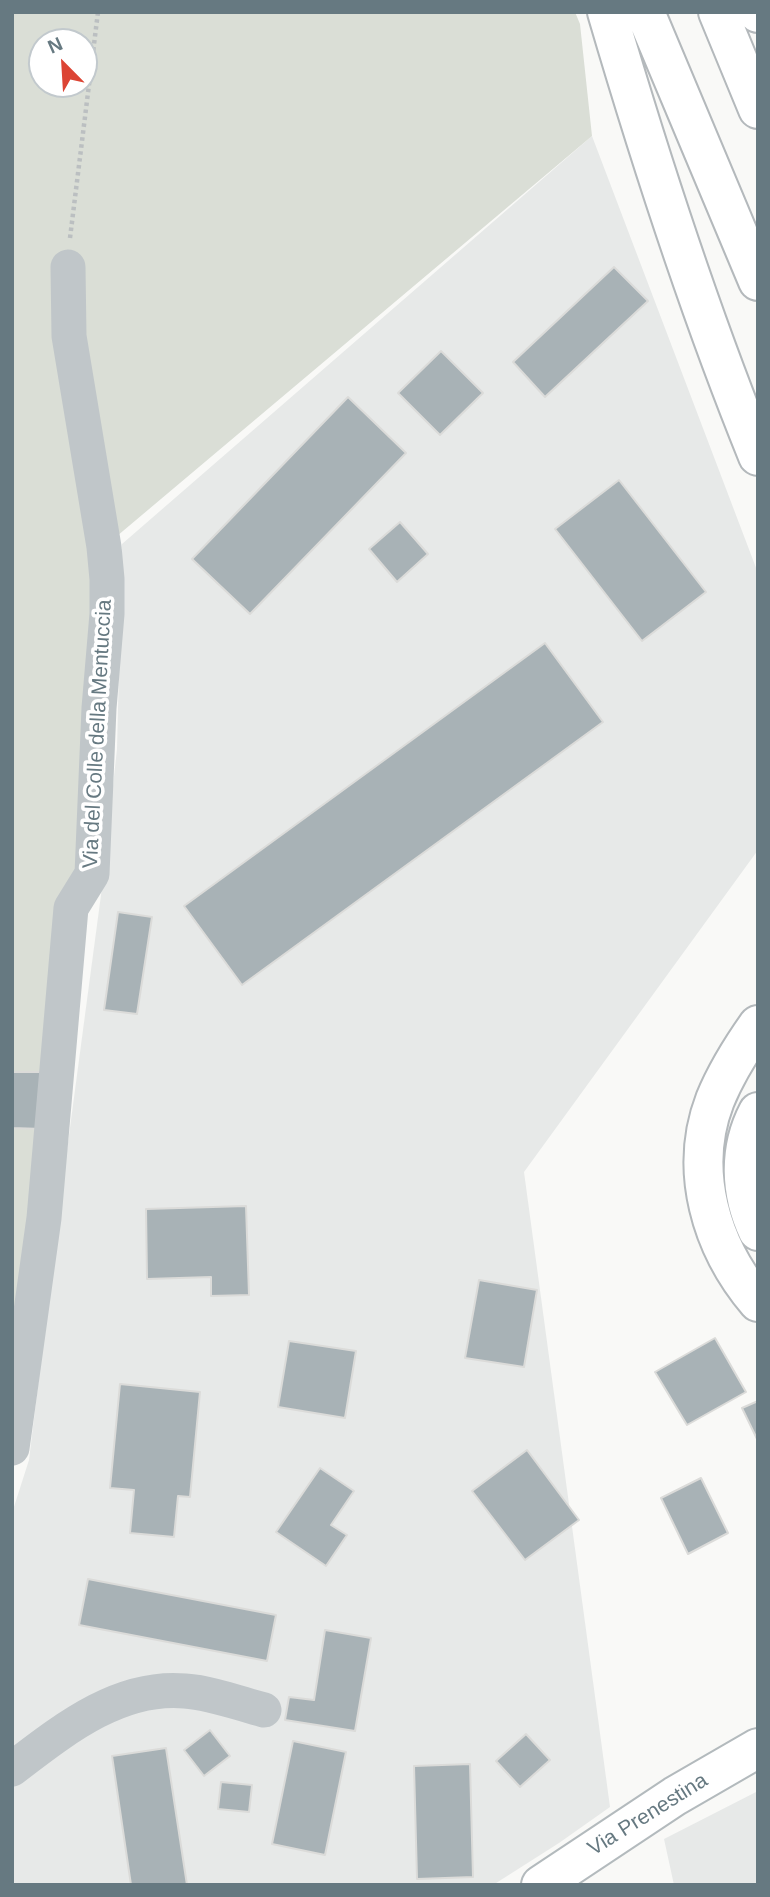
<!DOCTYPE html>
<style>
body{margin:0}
#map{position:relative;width:770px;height:1897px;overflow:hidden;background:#f9f9f7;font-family:Arial,sans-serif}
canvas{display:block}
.frame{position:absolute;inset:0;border:14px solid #667981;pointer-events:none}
.north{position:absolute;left:28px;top:28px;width:70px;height:70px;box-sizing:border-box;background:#fff;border:2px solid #c2c9cd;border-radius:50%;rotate:336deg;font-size:19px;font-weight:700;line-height:28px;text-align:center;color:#667981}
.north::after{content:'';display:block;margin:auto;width:24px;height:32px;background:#dc4434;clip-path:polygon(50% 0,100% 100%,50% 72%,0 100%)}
</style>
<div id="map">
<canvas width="770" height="1897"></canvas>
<div class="frame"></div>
<div class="north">N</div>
</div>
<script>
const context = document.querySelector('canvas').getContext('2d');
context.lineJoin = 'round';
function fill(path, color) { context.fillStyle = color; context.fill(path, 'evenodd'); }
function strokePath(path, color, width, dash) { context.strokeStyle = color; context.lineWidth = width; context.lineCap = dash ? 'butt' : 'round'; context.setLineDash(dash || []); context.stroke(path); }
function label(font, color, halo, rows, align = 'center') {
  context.font = font + ' Arial,sans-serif'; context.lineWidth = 7; context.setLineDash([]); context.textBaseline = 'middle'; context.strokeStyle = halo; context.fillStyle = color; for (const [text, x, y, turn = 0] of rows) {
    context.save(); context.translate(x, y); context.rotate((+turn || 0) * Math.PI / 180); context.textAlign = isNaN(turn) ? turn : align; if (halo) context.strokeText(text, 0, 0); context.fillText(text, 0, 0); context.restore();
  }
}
fill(new Path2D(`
 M 592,136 L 758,573 L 758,850 L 524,1172 L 610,1807 L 559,1843 L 493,1885 L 12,1885 L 12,1513 L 29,1460 L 59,1210 L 101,895 L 117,749 L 122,544 Z
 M 758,1791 L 758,1885 L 674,1885 L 664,1839 Z`), '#e7e9e8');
fill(new Path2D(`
 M 12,12 L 575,12 L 580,24 L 592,136 L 104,547 L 83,884 L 27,1220 L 12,1346 ZM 42,42 L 84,42 L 84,84 L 42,84 Z`), '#daded6');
const building = new Path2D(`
 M 614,267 L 648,301 L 545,397 L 513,362 Z
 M 441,351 L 483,393 L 440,435 L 398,393 Z
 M 348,397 L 406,453 L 250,614 L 192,559 Z
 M 619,480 L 706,592 L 642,641 L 555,529 Z
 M 400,522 L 428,554 L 397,582 L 369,549 Z
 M 545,643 L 603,722 L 242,985 L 184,906 Z
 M 118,912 L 152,917 L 137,1014 L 104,1010 Z
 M 12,1072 L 44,1072 L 42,1129 L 12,1128 Z
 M 246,1206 L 249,1295 L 211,1296 L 211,1277 L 147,1279 L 146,1209 Z
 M 479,1280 L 537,1290 L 524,1367 L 465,1358 Z
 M 715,1338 L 746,1392 L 687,1425 L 655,1372 Z
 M 289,1341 L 356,1351 L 345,1418 L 278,1407 Z
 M 120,1384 L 200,1392 L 190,1497 L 178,1496 L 174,1537 L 130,1533 L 134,1490 L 110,1488 Z
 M 758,1401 L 758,1441 L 742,1408 Z
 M 527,1450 L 579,1520 L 525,1560 L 472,1491 Z
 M 320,1468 L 354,1491 L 331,1525 L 347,1535 L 326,1566 L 276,1532 Z
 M 701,1478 L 728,1533 L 688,1554 L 661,1498 Z
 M 88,1579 L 276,1615 L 267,1661 L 79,1625 Z
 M 325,1630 L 371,1638 L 355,1731 L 285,1720 L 289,1697 L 314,1700 Z
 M 210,1730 L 230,1756 L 204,1776 L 184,1750 Z
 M 526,1734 L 550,1760 L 520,1787 L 496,1761 Z
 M 293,1741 L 346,1752 L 325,1855 L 272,1844 Z
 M 166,1748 L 187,1885 L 131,1885 L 112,1756 Z
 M 470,1764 L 473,1877 L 417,1879 L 414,1766 Z
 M 221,1782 L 252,1785 L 249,1812 L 218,1809 Z`);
fill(building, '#a8b2b6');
strokePath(building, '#dbdbd9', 2);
const secondary = new Path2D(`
 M 541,1885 L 675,1796 L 758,1748`);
const motorway = new Path2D(`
 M 607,12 C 651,162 699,311 758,456
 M 645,12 L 758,281
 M 718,12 L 758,109
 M 757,12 L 758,13
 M 758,1025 C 741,1049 726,1073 715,1100 C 688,1170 711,1247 758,1302
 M 758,1112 C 738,1150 740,1193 758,1231`);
strokePath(secondary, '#b3babd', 42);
strokePath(motorway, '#b4b9bc', 42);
strokePath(new Path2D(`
 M 70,238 L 98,12`), '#bbbfc1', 4.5, [3.5, 3.5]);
strokePath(new Path2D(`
 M 12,1448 L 44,1218 L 71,908 L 92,874 L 99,708 L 107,614 L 107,579 L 104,547 L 69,336 L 68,267
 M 12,1769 C 62,1731 118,1685 185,1691 C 212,1693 238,1703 264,1710`), '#c0c6c9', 35);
strokePath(secondary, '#fff', 38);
strokePath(motorway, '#fff', 38);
label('21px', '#667981', '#fff', [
 ["Via del Colle della Mentuccia",98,734,-87],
 ["Via Prenestina",648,1815,-32]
]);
</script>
